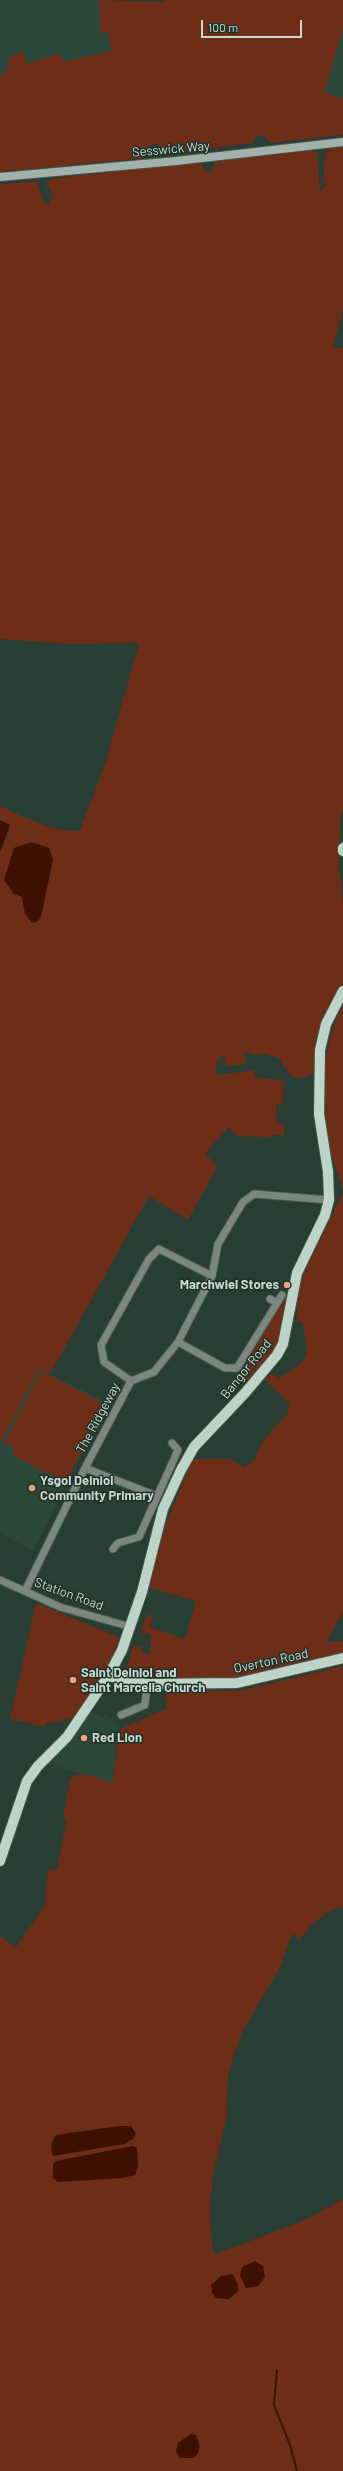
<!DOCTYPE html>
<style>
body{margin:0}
#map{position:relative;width:343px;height:2471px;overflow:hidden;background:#283d33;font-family:Barlow,sans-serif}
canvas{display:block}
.scale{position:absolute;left:201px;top:20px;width:101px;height:18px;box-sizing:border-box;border:2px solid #cbd7d1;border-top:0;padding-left:5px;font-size:12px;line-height:14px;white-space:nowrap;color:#cbd7d1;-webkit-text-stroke:3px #1e3329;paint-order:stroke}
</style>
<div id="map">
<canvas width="343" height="2471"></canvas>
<div class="scale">100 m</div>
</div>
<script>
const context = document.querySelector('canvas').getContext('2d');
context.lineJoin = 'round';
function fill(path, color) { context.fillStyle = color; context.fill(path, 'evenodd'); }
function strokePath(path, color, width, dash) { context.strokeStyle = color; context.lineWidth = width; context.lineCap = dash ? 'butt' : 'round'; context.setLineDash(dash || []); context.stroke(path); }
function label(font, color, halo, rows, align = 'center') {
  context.font = font + ' Barlow,sans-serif'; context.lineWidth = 3; context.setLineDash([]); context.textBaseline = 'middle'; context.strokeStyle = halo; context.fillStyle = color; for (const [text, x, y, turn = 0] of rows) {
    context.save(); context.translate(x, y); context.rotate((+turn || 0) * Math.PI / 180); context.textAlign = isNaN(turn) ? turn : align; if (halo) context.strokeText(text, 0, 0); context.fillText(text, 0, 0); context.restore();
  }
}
fill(new Path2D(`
 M 0,0 L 99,0 L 101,33 L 108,32 L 112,51 L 63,62 L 61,53 L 27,64 L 22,51 L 6,73 L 0,75 Z
 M 343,29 L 343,99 L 324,92 Z
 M 39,1369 L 108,1403 L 33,1551 L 0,1533 L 0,1444 Z
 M 92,1711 L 102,1718 L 105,1714 L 120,1726 L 112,1783 L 48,1764 L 68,1745 Z`), '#2a4739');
fill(new Path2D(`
 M 99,0 L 165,2 L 166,0 L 343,0 L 343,29 L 324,92 L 343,99 L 343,135 L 270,143 L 265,136 L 257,136 L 252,143 L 170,154 L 160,153 L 157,144 L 150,145 L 151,153 L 144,158 L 0,172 L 0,75 L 6,73 L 9,57 L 22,51 L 27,64 L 61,53 L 63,62 L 112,51 L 108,32 L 101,33 Z
 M 343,147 L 343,309 L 333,347 L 343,348 L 343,809 L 340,820 L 339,869 L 343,902 L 343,982 L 323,1023 L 316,1073 C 295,1083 289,1077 279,1058 L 261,1053 L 261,1055 L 249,1054 L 249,1051 L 244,1052 L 246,1064 L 226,1066 L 224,1055 L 220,1056 L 220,1062 L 215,1063 L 217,1075 L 254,1070 L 255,1077 L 284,1081 L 282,1105 L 276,1105 L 277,1123 L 284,1124 L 284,1137 L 277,1134 L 270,1137 L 237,1136 L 229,1127 L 205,1153 L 217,1167 L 188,1220 L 149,1196 L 50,1374 L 39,1369 L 0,1444 L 0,852 L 10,830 L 7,823 L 0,820 L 0,806 C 25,817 52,832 80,831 L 106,761 L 139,643 L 70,644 L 0,639 L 0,184 L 37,181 L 44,204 L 48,204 L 54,193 L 50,193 L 50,187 L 46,188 L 48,182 L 55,178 L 196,163 L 201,164 L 207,172 L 211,172 L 216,160 L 312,150 L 317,152 L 320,191 L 327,185 L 323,182 L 325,153 L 331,148 ZM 53,859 L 47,890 L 24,906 L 22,896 Z
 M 343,1005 L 343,1189 C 321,1133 314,1060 343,1005 Z
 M 343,1193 L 343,1613 L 326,1642 L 343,1641 L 343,1655 L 247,1678 L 152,1682 L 126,1671 L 133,1646 L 142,1647 L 142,1653 L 150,1654 L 151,1634 L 143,1634 L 141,1630 L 148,1614 L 152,1615 L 150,1627 L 185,1639 L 196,1601 L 150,1588 L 148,1584 L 166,1523 L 193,1459 L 230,1459 L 244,1467 L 254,1460 L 265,1438 L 288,1414 L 289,1403 L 265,1380 L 272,1373 L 279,1378 C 311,1358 310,1359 302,1322 L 296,1322 L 300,1285 L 307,1266 Z
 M 285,1293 L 288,1297 L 278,1349 L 250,1383 L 240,1375 Z
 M 41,1371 L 105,1404 L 66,1482 L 12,1455 L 15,1448 L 4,1443 Z
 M 36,1603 L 119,1637 L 109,1667 L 74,1718 L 45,1724 L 45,1727 L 10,1719 Z
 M 343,1666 L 343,1907 C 324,1910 310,1926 299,1940 L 293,1933 L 279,1969 L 242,2032 L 228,2073 L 227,2114 L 213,2174 L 210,2211 L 213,2254 L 216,2254 L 307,2219 L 343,2199 L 343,2471 L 0,2471 L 0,1936 L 16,1947 L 44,1907 L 49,1869 L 55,1870 L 58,1865 L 66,1822 L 63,1818 L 70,1780 C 80,1768 100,1779 112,1783 L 120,1729 L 166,1709 L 166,1690 L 239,1691 ZM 121,2126 L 70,2151 L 53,2156 L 67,2133 ZM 128,2149 L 76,2180 L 58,2182 L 53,2178 L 65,2159 Z`), '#6d2d17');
fill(new Path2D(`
 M 0,820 L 10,825 L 0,852 Z
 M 31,842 L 49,848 L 53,859 L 41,917 L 37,922 L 32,923 L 25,914 L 22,897 L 14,894 L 4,880 L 14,848 Z
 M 121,2126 L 131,2126 L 136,2134 L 133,2139 L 124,2144 L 53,2156 C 50,2147 51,2142 56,2135 Z
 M 133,2146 L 137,2148 L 138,2166 L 135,2175 L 123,2178 L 58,2182 L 53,2178 L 53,2164 L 56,2161 Z
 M 255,2261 L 263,2266 L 265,2277 L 258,2286 L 246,2288 L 240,2275 L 242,2267 Z
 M 233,2274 L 238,2285 L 238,2291 L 229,2299 L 216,2298 L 212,2293 L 211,2285 L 221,2276 Z
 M 191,2434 L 196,2435 C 200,2443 202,2454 193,2458 L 180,2458 L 176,2451 L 178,2443 Z`), '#3e1002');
strokePath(new Path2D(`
 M 277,2370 L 274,2405 L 290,2445 L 297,2471`), '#3e1002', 2);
const street = new Path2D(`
 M 270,1299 L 277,1303
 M 178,1342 L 225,1368 L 237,1368 L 282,1295
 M 131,1381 L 104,1362 L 101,1345 L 149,1259 L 159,1249 L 212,1276
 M 85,1468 L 157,1496
 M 113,1549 L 118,1543 L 139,1537 L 178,1450 L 172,1443
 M 0,1580 L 60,1607 L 131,1627
 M 25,1591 L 85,1468 L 131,1381 L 154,1372 L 178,1342 L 212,1276 L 218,1244 L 243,1202 L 254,1194 L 329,1200
 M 121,1715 L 145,1705 L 147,1684`);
const secondary = new Path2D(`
 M 0,177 L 176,161 L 343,142`);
const primary = new Path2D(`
 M 343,848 L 343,851
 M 109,1675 L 119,1680 L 147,1684 L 237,1683 L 343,1658
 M 0,1861 L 27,1781 L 38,1766 L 67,1737 L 109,1675 L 122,1650 L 142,1592 L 163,1509 L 181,1470 L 194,1447 L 245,1393 L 277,1355 L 283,1344 L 297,1273 L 325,1215 L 329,1200 L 328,1172 L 319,1114 L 320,1050 L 326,1024 L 343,991`);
strokePath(street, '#45594f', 9);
strokePath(secondary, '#45594f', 10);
strokePath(primary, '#45594f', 12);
strokePath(street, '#7c8681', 7);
strokePath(secondary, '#a2b2aa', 8);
strokePath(primary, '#bfd4c9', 10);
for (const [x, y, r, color] of [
 [287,1285,4,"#f39f84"],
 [32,1488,4,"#f39f84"],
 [73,1680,4,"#f39f84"],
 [84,1738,4,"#f39f84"]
]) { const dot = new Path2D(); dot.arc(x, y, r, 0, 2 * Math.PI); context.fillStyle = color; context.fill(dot); strokePath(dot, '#1e3329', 1.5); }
label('13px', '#cbd7d1', '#1e3329', [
 ["Sesswick Way",171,149,-5],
 ["Bangor Road",246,1369,-51],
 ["The Ridgeway",98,1418,-62],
 ["Station Road",69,1594,20],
 ["Overton Road",271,1661,-12]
]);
label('bold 13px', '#cbd7d1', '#1e3329', [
 ["Marchwiel Stores",279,1285,"right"],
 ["Ysgol Deiniol",40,1481],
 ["Community Primary",40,1496],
 ["Saint Deiniol and",81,1673],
 ["Saint Marcella Church",81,1688],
 ["Red Lion",92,1738]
], 'left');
</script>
